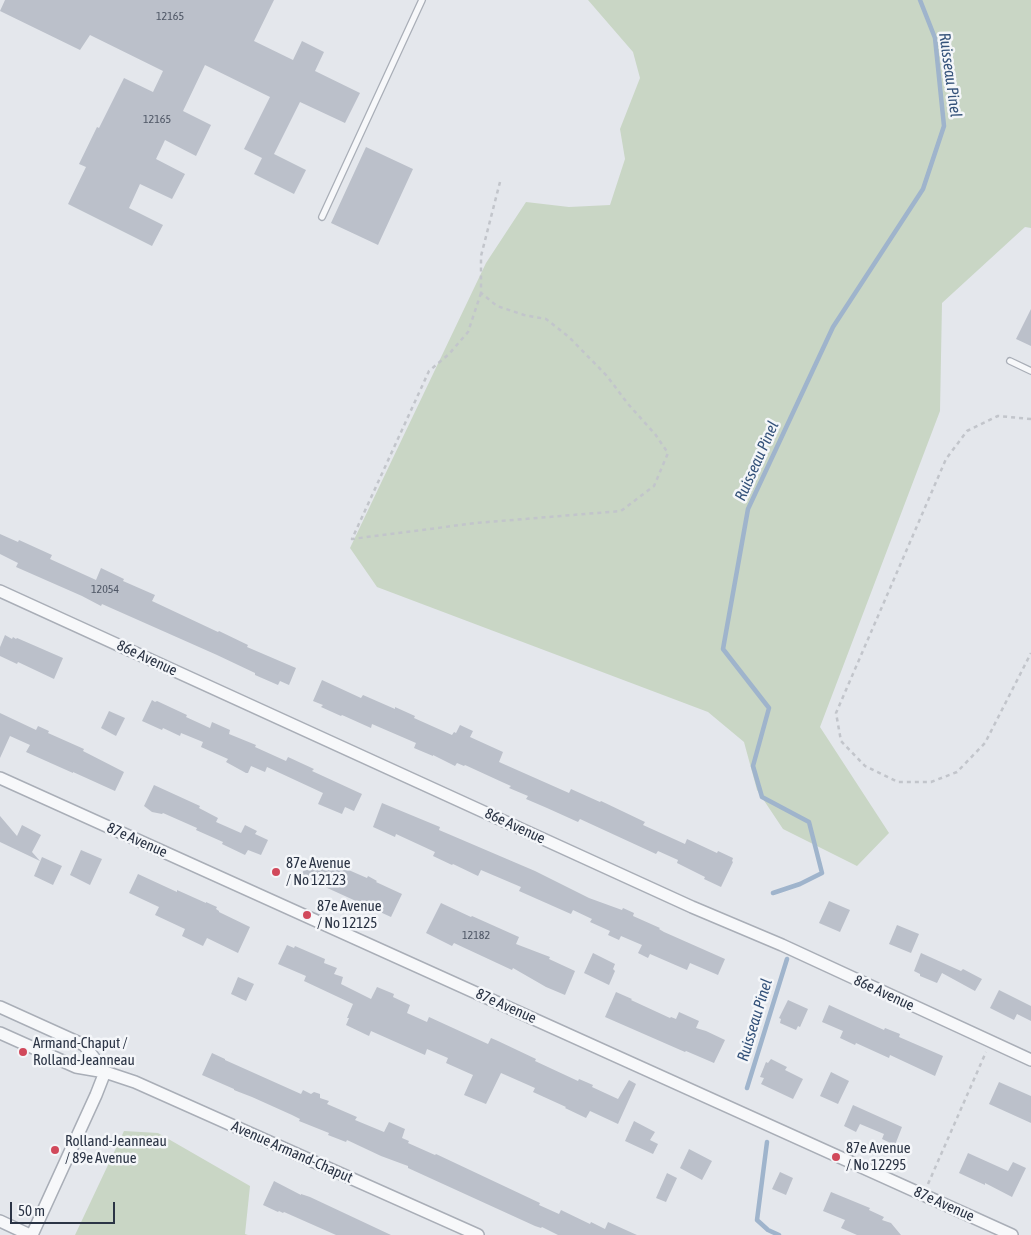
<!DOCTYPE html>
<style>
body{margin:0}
#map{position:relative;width:1031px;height:1235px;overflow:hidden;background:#e4e7ec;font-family:"Asap Condensed",sans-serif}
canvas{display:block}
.scale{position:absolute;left:10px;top:1202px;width:105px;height:22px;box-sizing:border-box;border:2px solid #2b3445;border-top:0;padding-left:6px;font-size:15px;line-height:18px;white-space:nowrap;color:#2b3445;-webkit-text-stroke:4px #f4f6f9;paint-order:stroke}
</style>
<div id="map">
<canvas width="1031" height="1235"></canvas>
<div class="scale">50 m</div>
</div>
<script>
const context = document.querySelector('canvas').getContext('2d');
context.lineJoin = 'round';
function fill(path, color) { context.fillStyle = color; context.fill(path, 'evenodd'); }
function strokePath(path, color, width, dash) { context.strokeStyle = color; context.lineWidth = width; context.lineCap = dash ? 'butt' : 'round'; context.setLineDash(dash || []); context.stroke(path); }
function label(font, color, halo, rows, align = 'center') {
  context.font = font + ' "Asap Condensed",sans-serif'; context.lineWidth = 5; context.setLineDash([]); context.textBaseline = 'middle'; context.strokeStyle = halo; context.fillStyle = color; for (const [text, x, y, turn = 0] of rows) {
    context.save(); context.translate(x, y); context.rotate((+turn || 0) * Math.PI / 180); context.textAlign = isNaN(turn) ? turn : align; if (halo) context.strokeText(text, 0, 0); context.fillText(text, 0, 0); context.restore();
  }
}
fill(new Path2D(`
 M 588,0 L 1031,0 L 1031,228 L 1025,227 L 942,303 L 940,411 L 820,727 L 889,833 L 857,866 L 783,829 L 757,790 L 744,742 L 708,712 L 377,587 L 350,548 L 486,263 L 526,202 L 569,207 L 610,205 L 625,159 L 620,129 L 640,78 L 633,52 Z
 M 124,1131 L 158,1133 L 250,1186 L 245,1234 L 248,1235 L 75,1235 Z`), '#c9d6c5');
strokePath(new Path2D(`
 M 773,893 L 800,884 L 822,873 L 809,822 L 762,797 L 753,766 L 769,708 L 723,649 L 748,509 L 833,327 L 923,189 L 944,126 L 935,38 L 920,0
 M 747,1088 L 787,959
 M 767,1142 L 757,1220 L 768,1230 L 779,1235`), '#9fb4cc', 4.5);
fill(new Path2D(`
 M 5,0 L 274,0 L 254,41 L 293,60 L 302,41 L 324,52 L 315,71 L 360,93 L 345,123 L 300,102 L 274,154 L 306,170 L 294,194 L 254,174 L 262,158 L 244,149 L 270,97 L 205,65 L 183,111 L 211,125 L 196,156 L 165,140 L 156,159 L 185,174 L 172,199 L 140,184 L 129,208 L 163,225 L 152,246 L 68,204 L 86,167 L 79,164 L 97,127 L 99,128 L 124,78 L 153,92 L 163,71 L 90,35 L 80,50 L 0,11 Z
 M 366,147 L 413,169 L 378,245 L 331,223 Z
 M 1031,309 L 1031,346 L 1016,339 Z
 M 0,534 L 18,542 L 19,540 L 52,555 L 50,559 L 96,580 L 101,568 L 124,579 L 123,581 L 155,595 L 152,601 L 218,632 L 219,631 L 248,645 L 247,647 L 296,668 L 289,685 L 280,681 L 278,685 L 255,675 L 255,673 L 217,655 L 111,608 L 102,604 L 101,606 L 82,596 L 16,567 L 18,563 L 0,554 Z
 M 5,635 L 12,639 L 13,637 L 16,639 L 17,638 L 63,658 L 54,679 L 18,662 L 17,664 L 0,656 L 0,647 Z
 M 322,680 L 361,698 L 363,695 L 395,709 L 395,707 L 415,716 L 414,718 L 452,735 L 454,732 L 456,733 L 460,725 L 473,731 L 470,737 L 503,752 L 499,762 L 569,793 L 571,789 L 600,802 L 601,801 L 645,822 L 643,825 L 685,844 L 687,839 L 717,853 L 718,851 L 733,858 L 732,861 L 733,862 L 721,887 L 704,879 L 705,877 L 677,863 L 678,860 L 658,851 L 656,854 L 580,819 L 578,822 L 547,808 L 526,799 L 528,796 L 509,788 L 511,786 L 502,782 L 465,765 L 464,766 L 457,763 L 455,766 L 433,755 L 433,756 L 414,748 L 416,743 L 372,724 L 371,728 L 342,715 L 341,716 L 321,707 L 323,705 L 313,701 Z
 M 152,700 L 155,702 L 157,701 L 187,715 L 186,717 L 210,728 L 212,722 L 230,730 L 229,734 L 256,745 L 255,747 L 286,761 L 288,757 L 314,769 L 312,771 L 362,794 L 354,811 L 345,807 L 342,814 L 318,804 L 323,793 L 267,767 L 265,772 L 251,766 L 248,773 L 246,773 L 226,762 L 228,759 L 201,747 L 203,742 L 181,733 L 180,736 L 163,728 L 162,730 L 142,721 Z
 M 109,711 L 125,718 L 116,736 L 101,728 Z
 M 0,713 L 36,730 L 38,726 L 49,731 L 48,733 L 84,749 L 83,751 L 124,772 L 115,791 L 73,772 L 73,773 L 26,752 L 30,745 L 10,736 L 0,758 Z
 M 154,785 L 200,806 L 199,808 L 218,818 L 216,822 L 241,833 L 245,825 L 257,831 L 255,834 L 268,840 L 261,855 L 248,850 L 245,855 L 222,844 L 223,842 L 196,830 L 197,828 L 163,813 L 162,814 L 152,812 L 144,806 Z
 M 382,803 L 440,827 L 439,830 L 535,871 L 589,898 L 622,910 L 623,908 L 634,913 L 633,916 L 660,928 L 659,929 L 664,932 L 725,959 L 718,975 L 690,963 L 687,970 L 650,954 L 648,958 L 638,953 L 642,945 L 621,936 L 619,940 L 608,935 L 610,931 L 590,922 L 592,919 L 573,910 L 571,914 L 519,891 L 521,887 L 481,870 L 478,876 L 453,864 L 452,865 L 433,856 L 435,852 L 396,834 L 395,837 L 373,827 Z
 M 0,816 L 17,836 L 22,825 L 41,835 L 32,852 L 40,861 L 0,842 Z
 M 81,850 L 102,859 L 90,885 L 70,875 Z
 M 42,857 L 62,866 L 53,885 L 34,876 Z
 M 309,859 L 325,867 L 328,861 L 367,878 L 368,876 L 377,881 L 376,882 L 402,894 L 391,917 L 301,876 Z
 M 138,874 L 177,892 L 177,890 L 206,903 L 206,902 L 217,907 L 216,909 L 219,911 L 219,912 L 250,927 L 238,953 L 207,938 L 203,946 L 182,936 L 185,929 L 155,915 L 159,907 L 129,893 Z
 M 829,901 L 850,910 L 840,932 L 819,923 Z
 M 441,903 L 471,917 L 472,916 L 519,937 L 516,944 L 550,957 L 549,959 L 575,971 L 565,995 L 546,987 L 513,968 L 512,970 L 454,943 L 452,946 L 426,933 Z
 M 897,925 L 919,934 L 911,953 L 889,944 Z
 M 287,945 L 294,948 L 295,946 L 325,959 L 324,963 L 337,968 L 334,974 L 343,977 L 341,984 L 371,999 L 377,987 L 394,994 L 393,997 L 410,1005 L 407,1013 L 427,1022 L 429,1017 L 488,1044 L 491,1038 L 498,1041 L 536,1059 L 535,1061 L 578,1081 L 579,1079 L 593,1085 L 592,1087 L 618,1099 L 629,1080 L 636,1084 L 618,1124 L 590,1111 L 586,1118 L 565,1108 L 566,1107 L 533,1092 L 535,1088 L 501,1073 L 486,1104 L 464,1095 L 473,1075 L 446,1063 L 448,1058 L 427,1049 L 425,1055 L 371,1031 L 369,1036 L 346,1025 L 349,1018 L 347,1018 L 353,1004 L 304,981 L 306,976 L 278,964 Z
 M 593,953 L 615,964 L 613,969 L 615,971 L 609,985 L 584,973 Z
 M 921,953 L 961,971 L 963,969 L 982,979 L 975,991 L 942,973 L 937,983 L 920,976 L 920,974 L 914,971 Z
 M 238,977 L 254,984 L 246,1001 L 231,994 Z
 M 999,990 L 1031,1006 L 1031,1021 L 1017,1014 L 1014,1020 L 990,1008 Z
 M 616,992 L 632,999 L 631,1000 L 670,1018 L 671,1017 L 676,1019 L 679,1012 L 699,1021 L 696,1028 L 706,1031 L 725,1040 L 714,1063 L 686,1051 L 685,1052 L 605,1017 Z
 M 788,1000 L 808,1009 L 800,1027 L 798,1026 L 796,1030 L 780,1023 L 781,1019 L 779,1018 Z
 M 829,1005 L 884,1030 L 885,1028 L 900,1034 L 899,1037 L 943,1056 L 935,1076 L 890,1055 L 889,1058 L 856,1043 L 855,1045 L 840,1038 L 843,1031 L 822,1022 Z
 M 212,1053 L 225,1059 L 225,1060 L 301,1094 L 303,1090 L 311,1094 L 314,1092 L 320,1094 L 320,1098 L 329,1101 L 327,1104 L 357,1117 L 355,1120 L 384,1132 L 389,1122 L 405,1129 L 402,1138 L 409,1141 L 408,1143 L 435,1155 L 436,1154 L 540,1203 L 539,1205 L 559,1214 L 561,1210 L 590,1224 L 591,1222 L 605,1229 L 608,1222 L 637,1235 L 558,1235 L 542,1227 L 541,1228 L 535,1226 L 408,1168 L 408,1166 L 381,1156 L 347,1140 L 346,1142 L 328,1135 L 329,1133 L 299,1121 L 300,1119 L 292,1115 L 252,1097 L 239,1092 L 234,1090 L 234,1089 L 202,1075 Z
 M 771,1059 L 787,1067 L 785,1070 L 803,1079 L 793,1099 L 761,1084 L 764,1078 L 760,1077 L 766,1062 L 768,1063 Z
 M 831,1072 L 849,1081 L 838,1104 L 820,1096 Z
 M 999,1082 L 1031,1096 L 1031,1123 L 989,1104 Z
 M 853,1105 L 902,1127 L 895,1145 L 882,1139 L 884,1134 L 860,1124 L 856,1132 L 844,1126 Z
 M 634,1121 L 655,1132 L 650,1140 L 658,1144 L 653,1154 L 625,1141 Z
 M 689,1149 L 712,1161 L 702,1180 L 680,1168 Z
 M 968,1153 L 1008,1171 L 1013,1162 L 1026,1168 L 1012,1197 L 985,1183 L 985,1185 L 959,1173 Z
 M 780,1172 L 793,1178 L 786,1195 L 772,1189 Z
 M 667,1173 L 677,1178 L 666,1202 L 656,1198 Z
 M 274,1181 L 301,1195 L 301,1194 L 310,1197 L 391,1235 L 336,1235 L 284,1212 L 283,1213 L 279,1211 L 278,1212 L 263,1205 Z
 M 831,1192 L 870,1208 L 869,1210 L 884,1217 L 882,1220 L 891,1223 L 901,1235 L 857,1235 L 841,1228 L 845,1220 L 823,1211 Z`), '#bbc0ca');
const service = new Path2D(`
 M 322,217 L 422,0
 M 1010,361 L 1031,371`);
const minor = new Path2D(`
 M 0,591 L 692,907 L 782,945 L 1031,1060
 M 0,778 L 1012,1235
 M 0,1007 L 84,1045 L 105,1072
 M 0,1033 L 76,1067 L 105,1072 L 135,1082 L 478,1235
 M 0,1221 L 30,1235
 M 32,1235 L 96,1095 L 105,1072`);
strokePath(service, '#a9aeb7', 8);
strokePath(minor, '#a9aeb7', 14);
strokePath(new Path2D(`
 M 481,293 L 468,332 L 449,354 L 429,371 L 352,539 L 476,523 L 621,511 L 654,486 L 668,453 L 655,434 L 628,404 L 607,376 L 569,337 L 546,319 L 524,315 L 497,306 L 481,293 L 481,256 L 500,182
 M 1031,419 L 998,416 L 967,431 L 946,459 L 836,713 L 841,741 L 865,766 L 898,782 L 931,782 L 957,772 L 985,743 L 1031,653
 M 928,1184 L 986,1052`), '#c2c5cb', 2.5, [4, 4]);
strokePath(service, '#f7f8fa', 5.5);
strokePath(minor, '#f7f8fa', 11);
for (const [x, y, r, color] of [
 [276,872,5,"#d1495b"],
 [307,915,5,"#d1495b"],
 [23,1052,5,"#d1495b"],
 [55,1150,5,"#d1495b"],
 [836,1157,5,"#d1495b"]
]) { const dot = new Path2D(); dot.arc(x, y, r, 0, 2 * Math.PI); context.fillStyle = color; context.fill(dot); strokePath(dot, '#f4f6f9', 2); }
label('12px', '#4f5766', null, [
 ["12165",170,16],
 ["12165",157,119],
 ["12054",105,589],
 ["12182",476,935]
]);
label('15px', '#2b3445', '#f4f6f9', [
 ["86e Avenue",147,658,25],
 ["86e Avenue",515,826,25],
 ["87e Avenue",137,840,24],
 ["86e Avenue",884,993,25],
 ["87e Avenue",506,1006,24],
 ["Avenue Armand-Chaput",292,1152,24],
 ["87e Avenue",944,1204,24]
]);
label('15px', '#2b3445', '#f4f6f9', [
 ["87e Avenue",286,863],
 ["/ No 12123",286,880],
 ["87e Avenue",317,906],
 ["/ No 12125",317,923],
 ["Armand-Chaput /",33,1043],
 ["Rolland-Jeanneau",33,1060],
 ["Rolland-Jeanneau",65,1141],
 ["/ 89e Avenue",65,1158],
 ["87e Avenue",846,1148],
 ["/ No 12295",846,1165]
], 'left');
label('italic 16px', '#34527a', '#f4f6f9', [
 ["Ruisseau Pinel",950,75,82],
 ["Ruisseau Pinel",757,461,-66],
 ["Ruisseau Pinel",755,1020,-73]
]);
</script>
